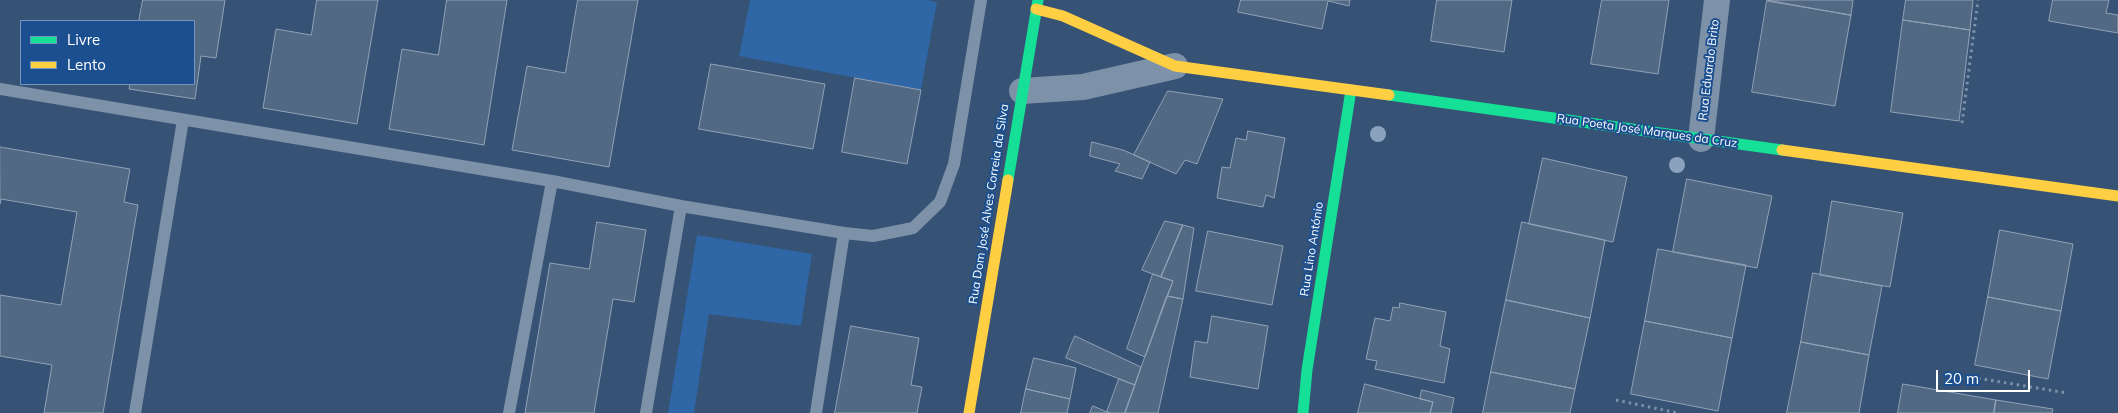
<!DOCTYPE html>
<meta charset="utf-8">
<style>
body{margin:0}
#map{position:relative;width:2118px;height:413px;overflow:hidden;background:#365274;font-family:Mulish,sans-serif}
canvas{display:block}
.legend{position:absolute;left:20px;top:20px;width:175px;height:65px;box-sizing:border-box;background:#1b4f8f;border:1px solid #7695bc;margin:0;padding:6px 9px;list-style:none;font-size:15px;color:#fff}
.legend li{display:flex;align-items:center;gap:10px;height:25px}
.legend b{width:25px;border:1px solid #7695bc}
.scale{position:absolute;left:1936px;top:370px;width:94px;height:22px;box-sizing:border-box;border:2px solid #fff;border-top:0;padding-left:6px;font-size:15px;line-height:18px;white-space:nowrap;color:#fff;-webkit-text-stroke:4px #1b4f8f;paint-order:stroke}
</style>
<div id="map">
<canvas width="2118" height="413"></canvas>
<ul class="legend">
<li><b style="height:6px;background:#16e098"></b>Livre</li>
<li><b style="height:6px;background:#ffcf43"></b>Lento</li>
</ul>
<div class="scale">20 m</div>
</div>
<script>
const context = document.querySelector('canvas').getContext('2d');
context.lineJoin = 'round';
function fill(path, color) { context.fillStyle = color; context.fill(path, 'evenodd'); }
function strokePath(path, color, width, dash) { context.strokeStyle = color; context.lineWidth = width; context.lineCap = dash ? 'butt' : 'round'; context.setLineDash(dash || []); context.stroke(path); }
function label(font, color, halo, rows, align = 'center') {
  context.font = font + ' Mulish,sans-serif'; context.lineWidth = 4; context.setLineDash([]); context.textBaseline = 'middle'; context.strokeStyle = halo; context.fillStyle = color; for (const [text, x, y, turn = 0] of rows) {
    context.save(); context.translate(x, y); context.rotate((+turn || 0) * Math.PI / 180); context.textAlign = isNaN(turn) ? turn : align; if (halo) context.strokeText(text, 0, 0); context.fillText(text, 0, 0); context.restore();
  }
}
fill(new Path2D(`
 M 750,0 L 927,0 L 937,2 L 921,90 L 739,56 Z
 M 697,235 L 812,254 L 801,326 L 709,314 L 694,413 L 668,413 Z`), '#2f66a5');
const building = new Path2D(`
 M 143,0 L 225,0 L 216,58 L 201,56 L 195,99 L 129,89 L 130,84 L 194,84 L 194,21 L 139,21 Z
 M 317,0 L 378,0 L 357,124 L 263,108 L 276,29 L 311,35 Z
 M 447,0 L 507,0 L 484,145 L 389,129 L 402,49 L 438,55 Z
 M 578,0 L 638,0 L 609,167 L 512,150 L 527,66 L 565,73 Z
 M 1241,0 L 1350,0 L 1349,6 L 1328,1 L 1322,29 L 1238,12 Z
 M 1437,0 L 1512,0 L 1504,52 L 1431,41 Z
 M 1602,0 L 1669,0 L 1658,74 L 1591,64 Z
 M 1767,0 L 1853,0 L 1851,15 Z
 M 1906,0 L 1973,0 L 1970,30 L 1903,20 Z
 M 2053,0 L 2109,0 L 2106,13 L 2118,15 L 2118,33 L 2049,21 Z
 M 1767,1 L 1851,15 L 1835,106 L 1752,92 Z
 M 1903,20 L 1970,30 L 1959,121 L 1891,112 Z
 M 711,64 L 825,84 L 813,149 L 699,129 Z
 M 855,78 L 921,90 L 907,164 L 842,152 Z
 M 1168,91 L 1223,99 L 1197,164 L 1185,160 L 1176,174 L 1134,155 Z
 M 1248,131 L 1285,138 L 1274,198 L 1266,195 L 1263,207 L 1217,198 L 1222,167 L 1230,168 L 1236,138 L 1246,140 Z
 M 1092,142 L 1123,150 L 1150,162 L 1142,179 L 1115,171 L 1120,164 L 1090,156 Z
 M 0,147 L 130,169 L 124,202 L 138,205 L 103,413 L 44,413 L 52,365 L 0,356 L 0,295 L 61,305 L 77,212 L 1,199 L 0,204 Z
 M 1543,158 L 1627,177 L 1613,242 L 1529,224 Z
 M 1687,179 L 1772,196 L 1757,268 L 1673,252 Z
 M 1832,201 L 1903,213 L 1890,287 L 1820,275 Z
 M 1165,221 L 1183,225 L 1161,277 L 1142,270 Z
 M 597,222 L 646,230 L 634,302 L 613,299 L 594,413 L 525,413 L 550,263 L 589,269 Z
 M 1522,222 L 1605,240 L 1590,318 L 1506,300 Z
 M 1183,225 L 1194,228 L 1183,299 L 1167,296 L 1173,281 L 1161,277 Z
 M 2000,230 L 2073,244 L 2061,311 L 1988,297 Z
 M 1208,231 L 1283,246 L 1272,305 L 1196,291 Z
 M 1658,249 L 1746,265 L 1732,338 L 1645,321 Z
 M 1813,273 L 1882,286 L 1869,355 L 1801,342 Z
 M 1153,274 L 1173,281 L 1145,357 L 1127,349 Z
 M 1167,296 L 1183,299 L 1158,413 L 1125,413 Z
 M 1988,297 L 2061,311 L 2048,379 L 1975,365 Z
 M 1506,300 L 1590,318 L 1575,389 L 1491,372 Z
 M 1400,303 L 1446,312 L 1440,346 L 1450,349 L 1444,383 L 1375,369 L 1377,361 L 1366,359 L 1375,318 L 1390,321 L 1393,307 L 1399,308 Z
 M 1212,316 L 1268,326 L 1258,389 L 1190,377 L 1195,341 L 1207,343 Z
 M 1645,321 L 1732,338 L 1718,411 L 1631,394 Z
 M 851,326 L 919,338 L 911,385 L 922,387 L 917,413 L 835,413 Z
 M 1075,336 L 1141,367 L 1135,385 L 1066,358 Z
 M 1801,342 L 1869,355 L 1859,413 L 1787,413 Z
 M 1034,358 L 1076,368 L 1070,399 L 1026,389 Z
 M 1491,372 L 1575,389 L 1570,413 L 1483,413 Z
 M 1119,379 L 1135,385 L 1125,413 L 1110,413 L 1107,412 Z
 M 1365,384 L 1433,402 L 1430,413 L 1358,413 Z
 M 1903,384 L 1996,400 L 1994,413 L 1898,413 Z
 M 1026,389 L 1070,399 L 1067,413 L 1021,413 Z
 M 1422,390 L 1454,398 L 1451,413 L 1430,413 L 1433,402 L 1420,399 Z
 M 1996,400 L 2053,409 L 2052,413 L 1994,413 Z
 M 1093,406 L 1107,412 L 1110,413 L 1090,413 Z`);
fill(building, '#526984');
strokePath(building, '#92a2b6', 1);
strokePath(new Path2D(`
 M 1962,123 L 1978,0
 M 1959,375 L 2067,393
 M 1616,400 L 1678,413`), '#7d92a8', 3, [2.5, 4]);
strokePath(new Path2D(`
 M 0,89 L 552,181 L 681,206 L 844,233 L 873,236 L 913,228 L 940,202 L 954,164 L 981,0
 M 135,413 L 183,120
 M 509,413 L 552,181
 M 646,413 L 681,206
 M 816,413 L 844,233`), '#7d92a8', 12);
strokePath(new Path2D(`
 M 1022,91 L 1083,87 L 1175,66
 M 1701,139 L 1717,0`), '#7d92a8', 26);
strokePath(new Path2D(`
 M 1389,95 L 1782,150
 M 1008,180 L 1038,0
 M 1303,413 L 1307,370 L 1351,90`), '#16e098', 11);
strokePath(new Path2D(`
 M 1036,9 L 1063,16 L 1175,66 L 1389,95
 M 1782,150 L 2118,196
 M 969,413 L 1008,180`), '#ffcf43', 11);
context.fillStyle = '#8aa2be';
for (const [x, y] of [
 [1378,134],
 [1677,165]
]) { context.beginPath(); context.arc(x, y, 8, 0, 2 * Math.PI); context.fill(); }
label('12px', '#fff', '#1b4f8f', [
 ["Rua Eduardo Brito",1709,70,-83],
 ["Rua Poeta José Marques da Cruz",1647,131,8],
 ["Rua Dom José Alves Correia da Silva",989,204,-81],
 ["Rua Lino António",1312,249,-81]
]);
</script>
